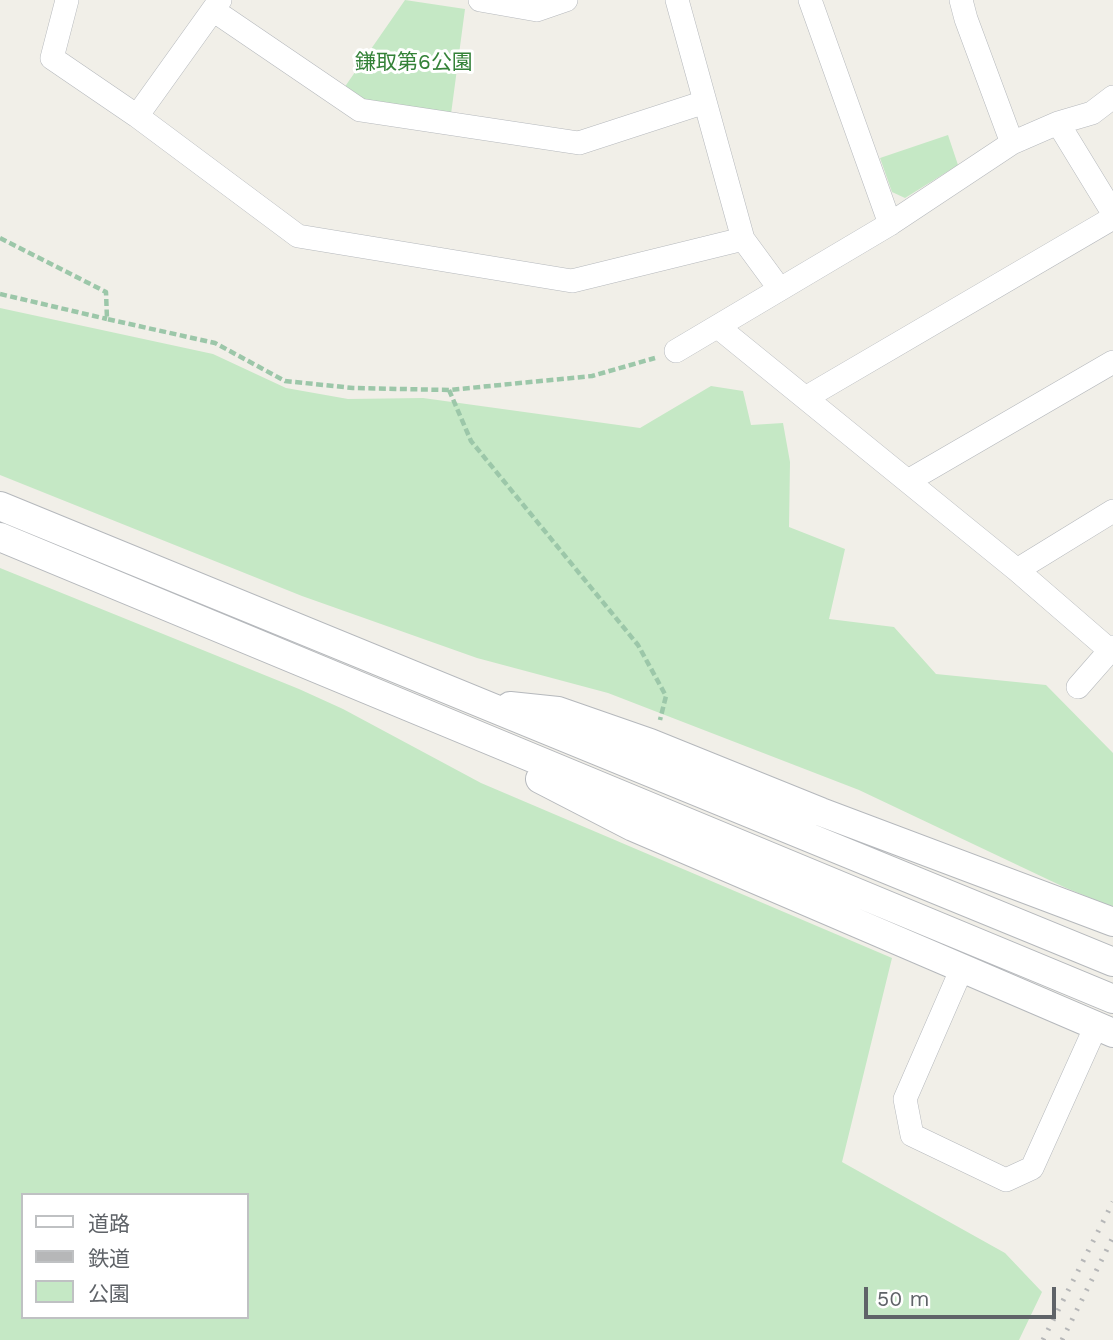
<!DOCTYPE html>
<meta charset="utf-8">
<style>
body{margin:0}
#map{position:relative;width:1113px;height:1340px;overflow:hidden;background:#f1efe8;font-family:"Work Sans","Noto Sans JP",sans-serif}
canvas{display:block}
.legend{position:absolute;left:21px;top:1193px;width:228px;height:126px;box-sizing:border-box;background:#fff;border:2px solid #bfc1c3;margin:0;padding:9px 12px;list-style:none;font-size:21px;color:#5f6368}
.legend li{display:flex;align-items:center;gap:14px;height:35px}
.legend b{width:35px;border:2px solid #bfc1c3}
.scale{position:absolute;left:864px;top:1287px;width:192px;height:32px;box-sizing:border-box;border:4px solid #5f6368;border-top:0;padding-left:9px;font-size:21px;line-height:24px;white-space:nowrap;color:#5f6368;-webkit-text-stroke:5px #fff;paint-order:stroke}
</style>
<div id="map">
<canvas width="1113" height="1340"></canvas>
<ul class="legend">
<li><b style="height:9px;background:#fff"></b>道路</li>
<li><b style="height:9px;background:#b6b7b8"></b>鉄道</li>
<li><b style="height:19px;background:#c5e8c5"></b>公園</li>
</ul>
<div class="scale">50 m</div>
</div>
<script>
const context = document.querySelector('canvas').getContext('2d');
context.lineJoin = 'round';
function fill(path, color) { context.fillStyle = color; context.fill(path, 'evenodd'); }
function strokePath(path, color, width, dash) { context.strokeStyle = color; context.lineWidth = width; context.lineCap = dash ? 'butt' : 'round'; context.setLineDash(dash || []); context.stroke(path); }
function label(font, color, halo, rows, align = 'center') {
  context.font = font + ' "Work Sans","Noto Sans JP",sans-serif'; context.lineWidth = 6; context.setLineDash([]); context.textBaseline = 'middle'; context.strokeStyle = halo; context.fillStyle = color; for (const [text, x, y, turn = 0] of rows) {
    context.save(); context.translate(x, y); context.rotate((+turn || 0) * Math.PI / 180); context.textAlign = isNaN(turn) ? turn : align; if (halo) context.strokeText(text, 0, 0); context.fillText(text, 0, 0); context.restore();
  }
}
fill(new Path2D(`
 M 405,0 L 465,9 L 451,114 L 362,100 L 344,88 Z
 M 948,135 L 958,165 L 905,198 L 892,192 L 880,158 Z
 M 0,308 L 213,354 L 286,388 L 348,399 L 423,398 L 640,428 L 711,386 L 743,391 L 751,425 L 783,423 L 790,462 L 789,527 L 845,549 L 829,619 L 894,627 L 936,674 L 1046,685 L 1113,753 L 1113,907 L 1066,888 L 859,790 L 608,693 L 477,658 L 302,596 L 0,475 Z
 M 0,568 L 299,689 L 343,709 L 481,783 L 892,958 L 842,1162 L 1005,1253 L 1042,1292 L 1019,1340 L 0,1340 ZM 23,1195 L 247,1195 L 247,1317 L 23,1317 Z`), '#c5e8c5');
const minor = new Path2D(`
 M 67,0 L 52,58 L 137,116 L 298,236 L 572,281 L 743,239
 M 480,0 L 537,10 L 566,0
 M 677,0 L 743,239 L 779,288
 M 810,0 L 890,224
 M 961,0 L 966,19 L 1012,143
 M 213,10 L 360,110 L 579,143 L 705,102
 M 137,116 L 220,0
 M 1058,123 L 1113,213
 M 718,327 L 1017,570 L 1113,653
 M 676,351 L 890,224 L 1012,143 L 1058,123 L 1092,113 L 1113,97
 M 807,397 L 1113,218
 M 908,481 L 1113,362
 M 1017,570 L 1113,511
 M 1078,687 L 1113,647
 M 962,968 L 905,1099 L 912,1135 L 1006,1180 L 1032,1168 L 1096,1026`);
const tertiary = new Path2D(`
 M 0,506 L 1113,962
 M 0,537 L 1113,999
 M 510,706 L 558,711 L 650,743 L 821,812 L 1113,922
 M 540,779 L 633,827 L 1113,1033`);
strokePath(minor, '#b5b8bc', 24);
strokePath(tertiary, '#b5b8bc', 30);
strokePath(new Path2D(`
 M 0,238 L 106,292 L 107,319 L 215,343 L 285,381 L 353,388 L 449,390 L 592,376 L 655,358
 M 0,294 L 107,319
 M 449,390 L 471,441 L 638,645 L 666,696 L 660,720`), '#9cc7a9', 4.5, [7, 3.5]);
strokePath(minor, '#fff', 23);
strokePath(tertiary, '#fff', 28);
strokePath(new Path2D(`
 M 1043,1340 L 1113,1202
 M 1062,1340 L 1113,1237`), '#b6b7b8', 5, [2, 9]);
label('21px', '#348238', '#fff', [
 ["鎌取第6公園",414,63]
]);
</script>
